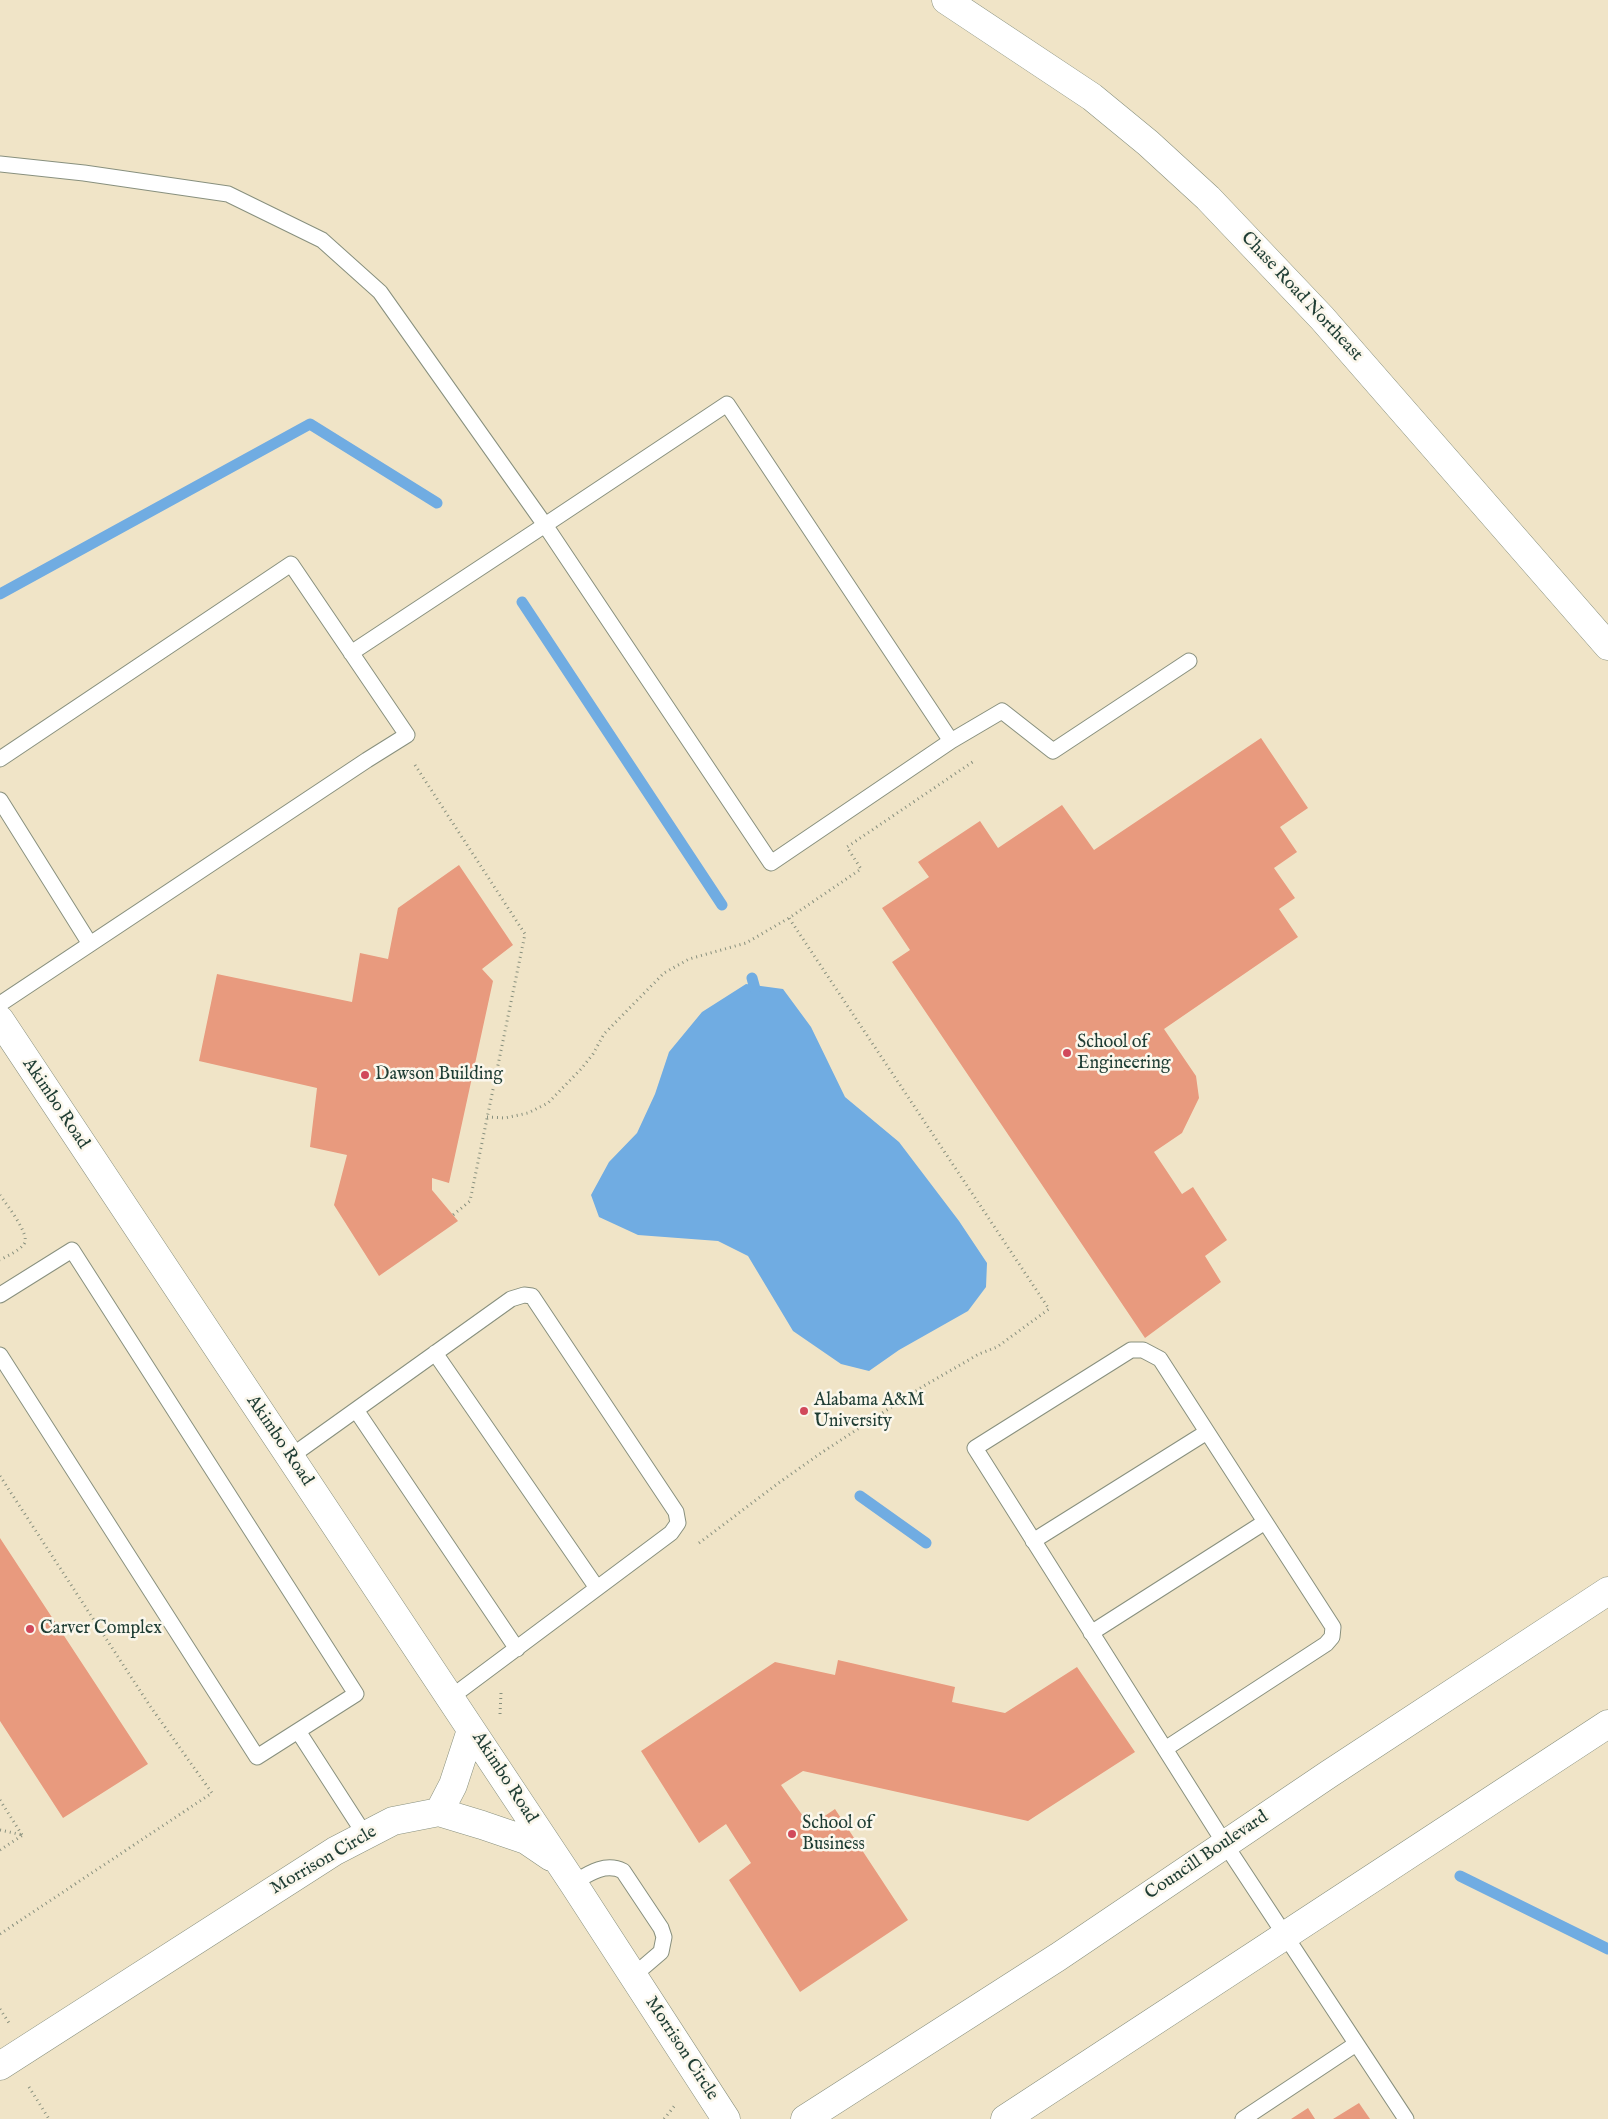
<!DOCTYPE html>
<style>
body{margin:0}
canvas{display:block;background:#f0e4c7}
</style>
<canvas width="1608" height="2119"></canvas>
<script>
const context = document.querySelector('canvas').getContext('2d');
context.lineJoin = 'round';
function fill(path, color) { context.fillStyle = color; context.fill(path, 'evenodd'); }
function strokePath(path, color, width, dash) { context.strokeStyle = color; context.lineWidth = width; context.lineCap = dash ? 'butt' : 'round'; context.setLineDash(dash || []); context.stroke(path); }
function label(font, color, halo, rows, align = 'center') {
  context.font = font + ' "IM FELL English",serif'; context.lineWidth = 5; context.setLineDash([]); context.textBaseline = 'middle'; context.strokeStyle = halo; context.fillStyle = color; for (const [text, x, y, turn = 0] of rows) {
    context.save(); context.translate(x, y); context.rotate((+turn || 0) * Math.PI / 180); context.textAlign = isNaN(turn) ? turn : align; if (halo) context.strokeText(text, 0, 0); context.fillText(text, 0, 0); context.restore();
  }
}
fill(new Path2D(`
 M 746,984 L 783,989 L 811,1027 L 845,1097 L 899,1142 L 959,1221 L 987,1263 L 986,1287 L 968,1311 L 899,1350 L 869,1371 L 841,1364 L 793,1331 L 748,1256 L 718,1241 L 638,1235 L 599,1217 L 591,1195 L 609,1162 L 637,1133 L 655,1094 L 669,1052 L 702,1012 Z`), '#70ace2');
strokePath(new Path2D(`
 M 0,594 L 310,424 L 437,503
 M 522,602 L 722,905
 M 752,978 L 755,989
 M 860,1496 L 926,1543
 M 1460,1876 L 1608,1949`), '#70ace2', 11);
fill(new Path2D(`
 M 1261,738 L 1308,808 L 1280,827 L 1297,852 L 1274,868 L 1295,898 L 1279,909 L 1298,937 L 1164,1029 L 1196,1076 L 1199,1098 L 1182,1133 L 1154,1152 L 1182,1194 L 1193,1187 L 1227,1240 L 1205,1256 L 1221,1282 L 1145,1338 L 892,962 L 910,950 L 882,908 L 929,877 L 918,862 L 980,821 L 998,848 L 1062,805 L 1094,850 Z
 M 459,865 L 513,945 L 482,969 L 493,981 L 449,1183 L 432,1178 L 432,1190 L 458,1221 L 379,1276 L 334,1205 L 347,1155 L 310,1147 L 317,1088 L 199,1061 L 217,974 L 352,1002 L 360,953 L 388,959 L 398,908 Z
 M 0,1538 L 148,1764 L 63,1818 L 0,1721 Z
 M 838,1660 L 955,1687 L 952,1702 L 1005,1713 L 1077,1667 L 1135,1752 L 1028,1821 L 803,1771 L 781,1785 L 810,1826 L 835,1809 L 908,1920 L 800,1992 L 729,1880 L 751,1863 L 726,1824 L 699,1843 L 641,1751 L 775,1662 L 835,1675 Z
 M 1359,2103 L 1370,2119 L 1333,2119 Z
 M 1308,2108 L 1315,2119 L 1291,2119 Z`), '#e89a7e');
const service = new Path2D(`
 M 0,164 L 84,173 L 228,194 L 322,240 L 380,292 L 545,525 L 351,653
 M 727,404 L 951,741 L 771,863 L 545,525 Z
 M 951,741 L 1002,711 L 1053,751 L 1189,661
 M 0,759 L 291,564 L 407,735 L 367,760 L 0,1004
 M 0,800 L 90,944
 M 0,1295 L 72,1250 L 356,1694 L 257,1757 L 0,1355
 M 435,1353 L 597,1588
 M 356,1410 L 517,1649
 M 290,1457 L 511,1299 L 524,1295 L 532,1296 L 676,1512 L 678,1523 L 671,1533 L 450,1698
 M 1033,1541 L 1207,1432
 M 1091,1633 L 1265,1522
 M 298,1731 L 365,1835
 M 1165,1749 L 1326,1644 L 1332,1637 L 1333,1627 L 1160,1359 L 1143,1350 L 1131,1350 L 975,1448 L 1225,1844 L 1406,2119
 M 573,1883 C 588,1874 605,1862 623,1871 L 661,1928 L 664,1937 L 661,1952 L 633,1976
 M 1243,2119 L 1356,2044`);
const minor = new Path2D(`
 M 0,1020 L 573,1883 L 726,2119
 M 439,1812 L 453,1785 L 471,1730
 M 0,2066 L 335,1851 L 393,1821 L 439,1812 L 482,1825 L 526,1840 L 551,1857
 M 805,2119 L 1058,1957 L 1329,1774 L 1608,1591
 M 1005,2119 L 1608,1724`);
const tertiary = new Path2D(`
 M 946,0 L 1092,97 L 1148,143 L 1208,198 L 1322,318 L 1608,646`);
strokePath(service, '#88907e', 17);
strokePath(minor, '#88907e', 29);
strokePath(tertiary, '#88907e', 29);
strokePath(new Path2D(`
 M 415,765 L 525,934 L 470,1201 L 453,1215
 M 487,1117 L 505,1118 L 528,1113 L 548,1103 L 581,1069 L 593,1054 L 604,1034 L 664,973 L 689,959 L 746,943 L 789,918
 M 0,1195 C 6,1204 31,1235 24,1244 C 19,1251 7,1256 0,1260
 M 0,1476 L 150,1706 L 212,1793 L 0,1934
 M 699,1543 L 780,1482 L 821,1453 L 922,1387 L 979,1354 L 997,1347 L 1049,1309 L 789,918 L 861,869 L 847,847 L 974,761
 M 500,1714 L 501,1693
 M 0,1800 L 22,1835
 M 0,1830 L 23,1835 L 0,1850
 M 0,2009 L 9,2023
 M 29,2087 L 49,2119
 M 664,2119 L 676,2104`), '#88907e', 3, [1, 4]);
strokePath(service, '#fff', 15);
strokePath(minor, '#fff', 28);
strokePath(tertiary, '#fff', 28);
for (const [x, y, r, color] of [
 [1067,1053,5,"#d1495b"],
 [365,1075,5,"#d1495b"],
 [804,1411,5,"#d1495b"],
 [30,1629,5,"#d1495b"],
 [792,1834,5,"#d1495b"]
]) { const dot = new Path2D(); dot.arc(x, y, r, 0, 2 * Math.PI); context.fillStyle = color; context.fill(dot); strokePath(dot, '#fbf7ec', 2); }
label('18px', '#1f3d34', '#fbf7ec', [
 ["Chase Road Northeast",1301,297,47],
 ["Akimbo Road",55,1104,56],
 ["Akimbo Road",279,1441,56],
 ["Akimbo Road",504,1778,57],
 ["Councill Boulevard",1207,1856,-34],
 ["Morrison Circle",324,1861,-30],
 ["Morrison Circle",681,2049,57]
]);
label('18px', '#1f3d34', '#fbf7ec', [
 ["School of",1077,1043],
 ["Engineering",1077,1064],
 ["Dawson Building",375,1075],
 ["Alabama A&M",814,1401],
 ["University",814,1422],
 ["Carver Complex",40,1629],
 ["School of",802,1824],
 ["Business",802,1845]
], 'left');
</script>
